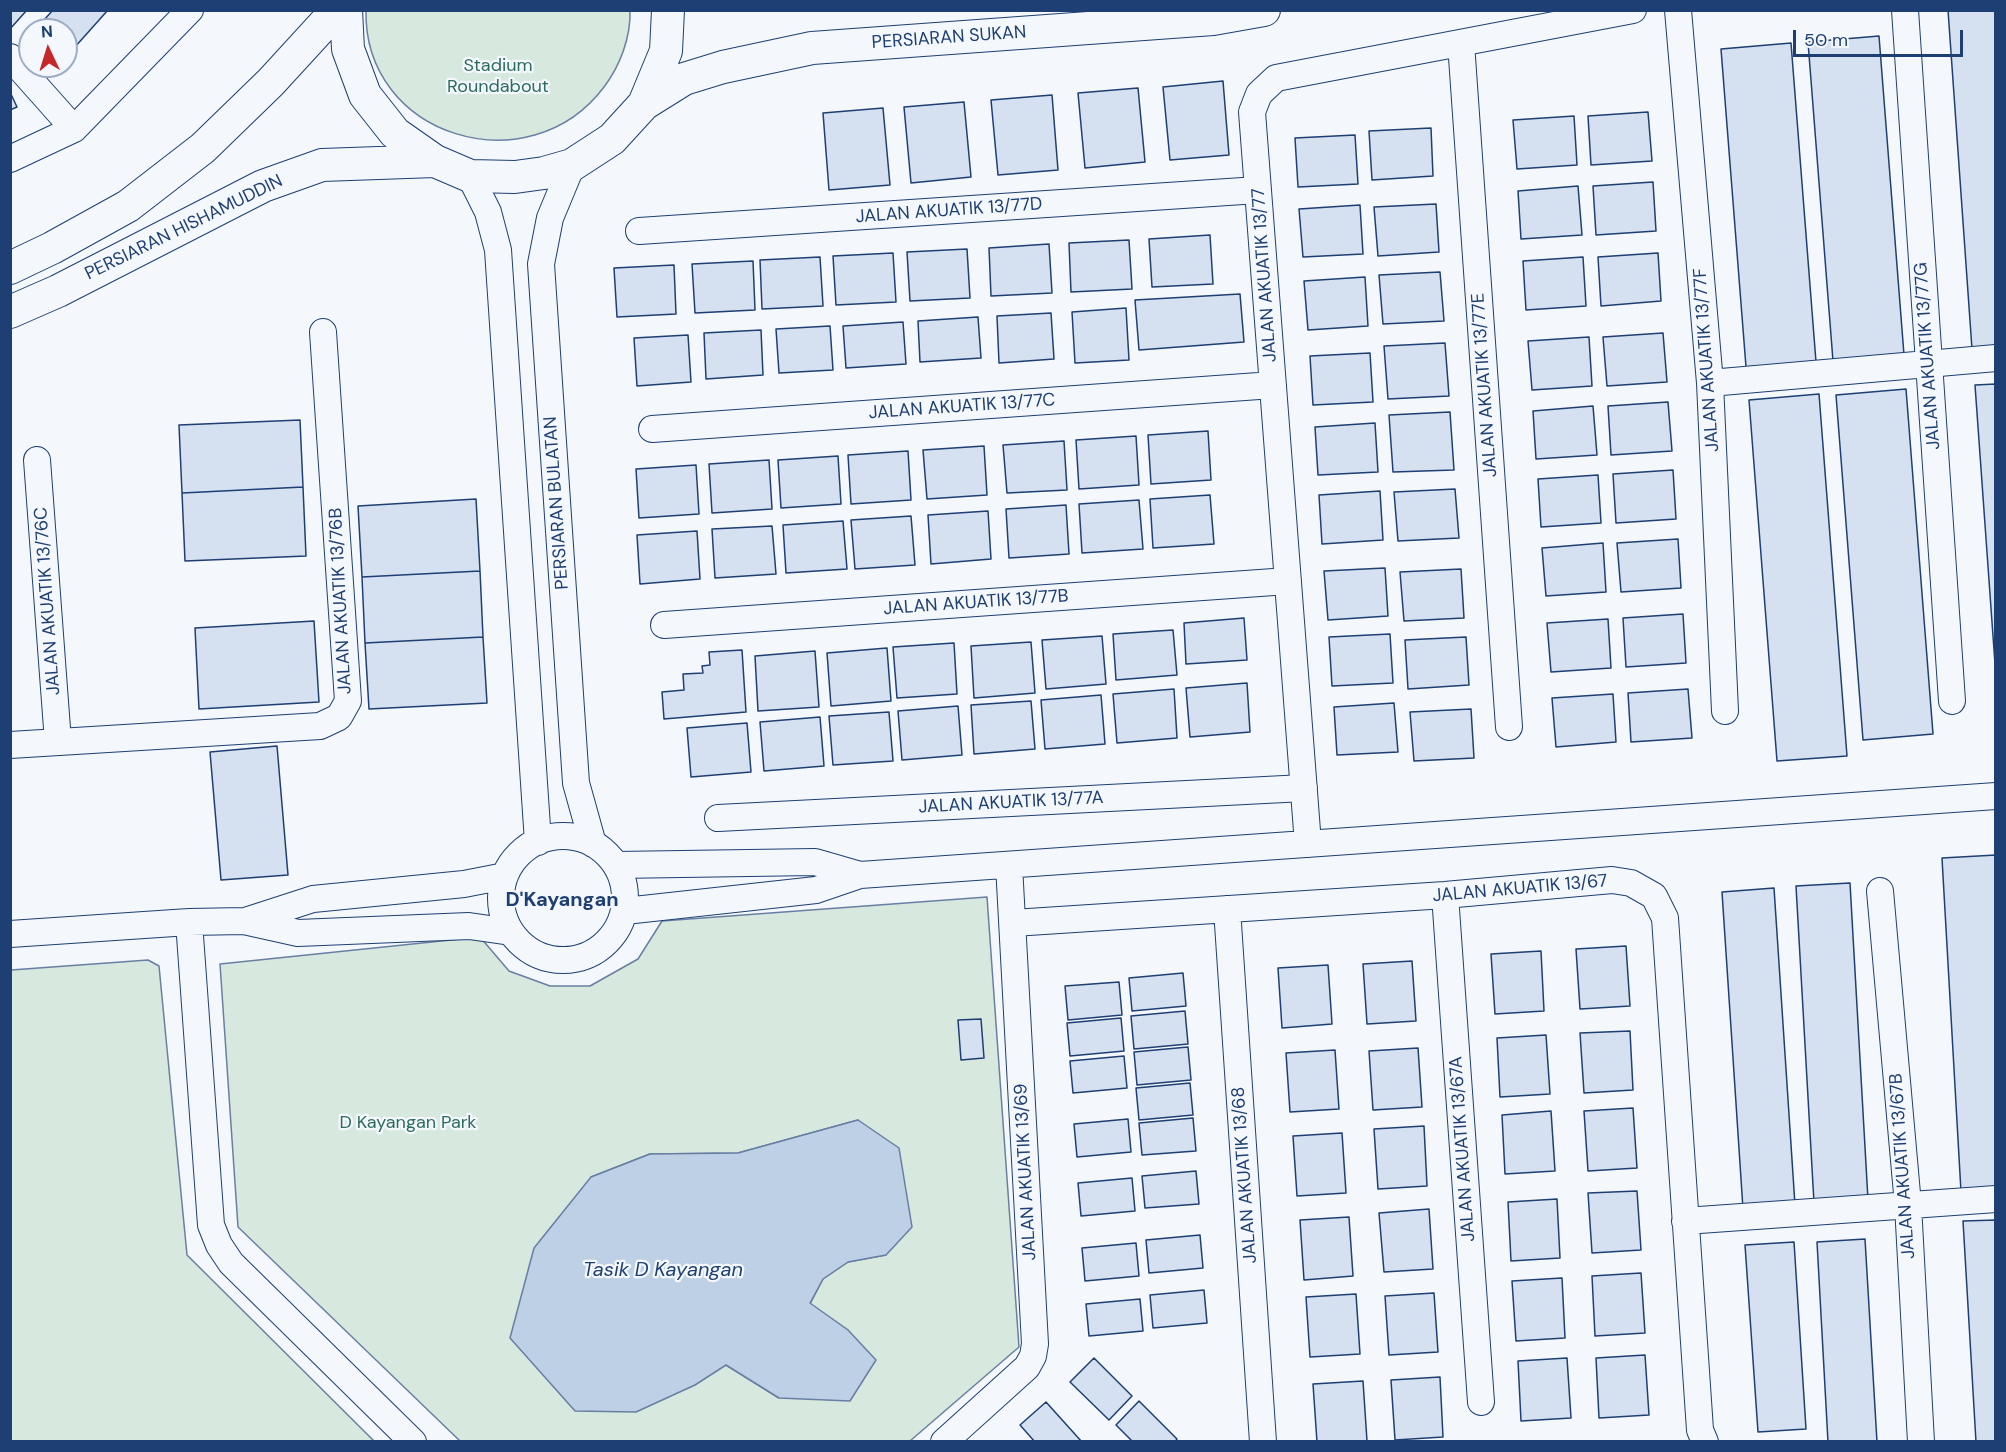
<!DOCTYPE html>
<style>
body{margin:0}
#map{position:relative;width:2006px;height:1452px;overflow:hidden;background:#f4f7fb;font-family:"DM Sans",sans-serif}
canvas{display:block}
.frame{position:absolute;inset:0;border:12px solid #1d3f73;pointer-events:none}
.north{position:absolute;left:18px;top:18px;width:60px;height:60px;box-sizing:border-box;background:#f4f7fb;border:2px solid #9eadc5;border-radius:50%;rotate:356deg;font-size:16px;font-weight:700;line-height:24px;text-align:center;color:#1d3f73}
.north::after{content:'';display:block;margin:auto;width:21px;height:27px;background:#c62828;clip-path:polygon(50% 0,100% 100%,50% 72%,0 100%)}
.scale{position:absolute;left:1793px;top:30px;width:170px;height:27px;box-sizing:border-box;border:3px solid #1d3f73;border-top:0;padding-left:8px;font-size:18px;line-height:21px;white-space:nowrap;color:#1d3f73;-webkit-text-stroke:4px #f4f7fb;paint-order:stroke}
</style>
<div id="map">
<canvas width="2006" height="1452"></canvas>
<div class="frame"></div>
<div class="north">N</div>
<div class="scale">50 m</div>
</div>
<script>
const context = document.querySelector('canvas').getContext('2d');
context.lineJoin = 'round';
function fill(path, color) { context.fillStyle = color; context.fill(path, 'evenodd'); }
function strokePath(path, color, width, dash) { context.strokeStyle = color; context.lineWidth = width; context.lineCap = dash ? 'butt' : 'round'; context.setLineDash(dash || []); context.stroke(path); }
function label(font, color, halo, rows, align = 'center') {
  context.font = font + ' "DM Sans",sans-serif'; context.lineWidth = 4.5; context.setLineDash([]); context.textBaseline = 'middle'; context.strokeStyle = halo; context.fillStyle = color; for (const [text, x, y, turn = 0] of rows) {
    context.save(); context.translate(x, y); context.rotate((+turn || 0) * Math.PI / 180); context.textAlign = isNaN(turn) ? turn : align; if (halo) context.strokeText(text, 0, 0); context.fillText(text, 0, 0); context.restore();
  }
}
const green = new Path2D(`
 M 366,10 L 630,10 C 631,37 620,66 604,87 C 529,187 363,137 366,10 Z
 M 987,897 L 1019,1347 L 910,1441 L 460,1441 L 238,1227 L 220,964 L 480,937 L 509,971 L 550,986 L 590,986 L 638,959 L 662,921 ZM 858,1120 L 886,1255 L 848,1262 L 823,1279 L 810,1304 L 848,1330 L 779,1398 L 726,1365 L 591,1177 L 650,1154 L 738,1153 Z
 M 148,960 L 159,966 L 187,1255 L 374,1441 L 11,1441 L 11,970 Z`);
fill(green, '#d7e8df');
strokePath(green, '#687fa3', 1.5);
const water = new Path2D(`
 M 858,1120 L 899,1148 L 912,1227 L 886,1255 L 848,1262 L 823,1279 L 810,1303 L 848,1330 L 876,1360 L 850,1401 L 779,1398 L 726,1365 L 695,1385 L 636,1412 L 575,1411 L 510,1338 L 534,1248 L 591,1177 L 650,1154 L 738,1153 Z`);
fill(water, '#bed0e5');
strokePath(water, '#687fa3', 1.5);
const building = new Path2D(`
 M 10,10 L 27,10 L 10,29 Z
 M 53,10 L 108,10 L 66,57 L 66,30 L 35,30 Z
 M 1948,10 L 1996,10 L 1996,348 L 1972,349 Z
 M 30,36 L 30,65 L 15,52 Z
 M 1879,36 L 1904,355 L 1833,361 L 1808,42 Z
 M 1791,43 L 1816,362 L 1746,367 L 1721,49 Z
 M 31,66 L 58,66 L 46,79 Z
 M 1223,81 L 1229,155 L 1170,160 L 1163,87 Z
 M 1138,88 L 1145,162 L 1085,168 L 1078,93 Z
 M 10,92 L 17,107 L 10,110 Z
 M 1052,95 L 1058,170 L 998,175 L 991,100 Z
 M 964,102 L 971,177 L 911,183 L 904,107 Z
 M 883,108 L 890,185 L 829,190 L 823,113 Z
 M 1648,112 L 1652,161 L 1591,165 L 1588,116 Z
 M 1574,116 L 1577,165 L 1517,169 L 1513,120 Z
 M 1431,128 L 1433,176 L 1372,180 L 1369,131 Z
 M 1355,135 L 1358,184 L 1298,187 L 1295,138 Z
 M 1653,182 L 1656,231 L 1596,235 L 1593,186 Z
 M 1578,186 L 1582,235 L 1521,239 L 1518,191 Z
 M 1436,204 L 1439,252 L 1378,256 L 1374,207 Z
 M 1360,205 L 1363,254 L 1303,257 L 1299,209 Z
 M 1210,235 L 1213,284 L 1152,287 L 1149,239 Z
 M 1129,240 L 1132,289 L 1071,292 L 1069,243 Z
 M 1049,244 L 1052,293 L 991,296 L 989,248 Z
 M 967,249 L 970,298 L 910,301 L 907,252 Z
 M 893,253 L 896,302 L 836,305 L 833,256 Z
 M 1658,253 L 1661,301 L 1601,306 L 1598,257 Z
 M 820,257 L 823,306 L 762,309 L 760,260 Z
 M 1583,257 L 1586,306 L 1526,310 L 1523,261 Z
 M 753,261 L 755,310 L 695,313 L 692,264 Z
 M 674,265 L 676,314 L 617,317 L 614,268 Z
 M 1440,272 L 1444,321 L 1383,324 L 1379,275 Z
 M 1365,277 L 1368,326 L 1308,330 L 1304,281 Z
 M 1240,294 L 1244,342 L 1139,350 L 1135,300 Z
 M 1126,308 L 1129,360 L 1075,363 L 1072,312 Z
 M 1051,313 L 1054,359 L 999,363 L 997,316 Z
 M 978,317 L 981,358 L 920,362 L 918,321 Z
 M 903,322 L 906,364 L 846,368 L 843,326 Z
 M 830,326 L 833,370 L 779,373 L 776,329 Z
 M 761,330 L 763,375 L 706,379 L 704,333 Z
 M 1663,333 L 1667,382 L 1607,386 L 1603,337 Z
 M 688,335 L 691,382 L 637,386 L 634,338 Z
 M 1589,337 L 1592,386 L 1532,390 L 1528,341 Z
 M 1445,343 L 1449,396 L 1388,399 L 1384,346 Z
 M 1370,353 L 1373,402 L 1313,405 L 1310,356 Z
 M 1996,384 L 1996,678 L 1975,385 Z
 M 1906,389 L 1933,734 L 1863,740 L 1836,395 Z
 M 1819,394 L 1847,756 L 1777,761 L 1749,400 Z
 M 1668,402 L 1672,451 L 1611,455 L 1608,406 Z
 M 1593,406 L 1597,455 L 1536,459 L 1533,411 Z
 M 1450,412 L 1454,470 L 1393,472 L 1389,415 Z
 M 300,420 L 303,487 L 182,493 L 179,425 Z
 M 1375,423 L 1378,472 L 1318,475 L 1315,427 Z
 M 1208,431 L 1211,480 L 1151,484 L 1148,435 Z
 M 1136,436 L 1139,485 L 1079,489 L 1076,440 Z
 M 1064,441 L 1067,490 L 1007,493 L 1003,445 Z
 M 984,446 L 987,495 L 927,499 L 923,450 Z
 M 908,451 L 911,500 L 851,504 L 848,455 Z
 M 838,456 L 841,504 L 781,508 L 778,460 Z
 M 769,460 L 772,509 L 712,513 L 709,464 Z
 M 696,465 L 699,514 L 639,518 L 636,469 Z
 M 1673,470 L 1676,519 L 1616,523 L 1613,474 Z
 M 1598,475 L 1601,523 L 1541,527 L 1538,479 Z
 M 303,487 L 306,556 L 185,561 L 182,493 Z
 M 1455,489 L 1459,538 L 1398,541 L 1394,492 Z
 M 1380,491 L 1383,540 L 1322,544 L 1319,495 Z
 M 1210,495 L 1214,544 L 1153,548 L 1150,499 Z
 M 476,499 L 480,571 L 362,577 L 358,506 Z
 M 1139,500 L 1143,549 L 1082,553 L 1079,504 Z
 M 1066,505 L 1069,554 L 1009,558 L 1006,509 Z
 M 988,511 L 991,559 L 931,564 L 928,515 Z
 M 911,516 L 915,565 L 855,569 L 851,520 Z
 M 843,521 L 847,569 L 786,573 L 783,525 Z
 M 772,526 L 776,574 L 715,578 L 712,529 Z
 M 697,531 L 700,579 L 640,584 L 637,535 Z
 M 1678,539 L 1681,588 L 1621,592 L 1617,543 Z
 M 1603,543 L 1606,592 L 1546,596 L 1542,548 Z
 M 1385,568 L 1388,616 L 1328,620 L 1324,571 Z
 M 1461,569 L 1464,618 L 1404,621 L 1400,572 Z
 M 480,571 L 483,637 L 365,643 L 362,577 Z
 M 1683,614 L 1686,663 L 1626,667 L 1623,618 Z
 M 1244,618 L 1247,660 L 1186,664 L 1184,623 Z
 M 1608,619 L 1611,668 L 1551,672 L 1547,623 Z
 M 314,621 L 319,702 L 199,709 L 195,628 Z
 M 1173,630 L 1177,675 L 1116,680 L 1113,634 Z
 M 1390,634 L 1393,683 L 1332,686 L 1329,637 Z
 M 1102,636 L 1106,684 L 1046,689 L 1042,640 Z
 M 483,637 L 487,703 L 369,709 L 365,643 Z
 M 1466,637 L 1469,685 L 1408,689 L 1405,640 Z
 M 1031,642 L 1035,693 L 974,698 L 971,646 Z
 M 954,643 L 957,694 L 897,698 L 893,647 Z
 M 887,648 L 891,701 L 831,706 L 827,653 Z
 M 742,650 L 746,712 L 664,719 L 662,692 L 684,690 L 683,674 L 703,673 L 702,666 L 710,665 L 709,652 Z
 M 815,651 L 819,707 L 758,711 L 755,656 Z
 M 1247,683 L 1250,732 L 1190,737 L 1186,688 Z
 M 1174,689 L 1177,738 L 1117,743 L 1113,694 Z
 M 1688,689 L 1692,738 L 1631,742 L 1628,693 Z
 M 1613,694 L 1616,742 L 1556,747 L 1552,698 Z
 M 1101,695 L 1105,744 L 1045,749 L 1041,700 Z
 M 1031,701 L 1035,749 L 974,754 L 971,705 Z
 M 1394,703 L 1398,752 L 1337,755 L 1334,707 Z
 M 958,706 L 962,755 L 902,760 L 898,711 Z
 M 1471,709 L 1474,758 L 1414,761 L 1410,712 Z
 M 889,712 L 893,761 L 833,765 L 829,716 Z
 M 820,717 L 824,766 L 764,771 L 760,722 Z
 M 747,723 L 751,772 L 691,777 L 687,728 Z
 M 277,746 L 288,875 L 221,880 L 210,752 Z
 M 1996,855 L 1996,1190 L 1961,1192 L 1942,858 Z
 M 1850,883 L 1868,1200 L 1814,1203 L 1796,886 Z
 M 1774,888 L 1795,1205 L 1743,1209 L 1722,892 Z
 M 1626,946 L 1630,1006 L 1580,1009 L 1576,949 Z
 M 1541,951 L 1544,1011 L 1495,1014 L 1491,954 Z
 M 1412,961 L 1416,1021 L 1367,1024 L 1363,964 Z
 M 1328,965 L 1332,1024 L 1282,1028 L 1278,968 Z
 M 1183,973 L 1186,1006 L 1132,1011 L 1129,978 Z
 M 1119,982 L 1122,1015 L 1068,1020 L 1065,986 Z
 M 1185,1011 L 1188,1044 L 1134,1049 L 1131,1016 Z
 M 1121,1018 L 1124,1051 L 1070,1056 L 1067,1023 Z
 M 981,1019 L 984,1058 L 961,1060 L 958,1020 Z
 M 1630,1031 L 1633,1090 L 1584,1093 L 1580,1033 Z
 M 1546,1035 L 1550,1094 L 1500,1097 L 1497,1038 Z
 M 1188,1047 L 1191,1080 L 1137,1085 L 1134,1052 Z
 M 1418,1048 L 1422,1107 L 1373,1110 L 1369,1051 Z
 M 1335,1050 L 1339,1109 L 1290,1112 L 1286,1053 Z
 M 1124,1056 L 1127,1088 L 1073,1093 L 1070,1061 Z
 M 1190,1083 L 1193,1115 L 1139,1120 L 1136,1088 Z
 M 1633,1108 L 1637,1168 L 1588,1171 L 1584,1111 Z
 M 1551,1111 L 1555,1171 L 1505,1174 L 1502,1115 Z
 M 1193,1118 L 1196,1151 L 1142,1155 L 1139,1123 Z
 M 1128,1119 L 1131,1152 L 1077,1157 L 1074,1124 Z
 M 1424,1126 L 1427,1186 L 1378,1189 L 1374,1129 Z
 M 1342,1133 L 1346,1193 L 1297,1196 L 1293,1136 Z
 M 1196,1171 L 1199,1204 L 1145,1208 L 1142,1176 Z
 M 1132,1178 L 1135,1211 L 1081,1216 L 1078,1183 Z
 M 1637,1191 L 1641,1250 L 1592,1253 L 1588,1193 Z
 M 1557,1199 L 1560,1258 L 1511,1261 L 1508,1202 Z
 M 1429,1209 L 1433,1269 L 1384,1272 L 1379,1213 Z
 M 1349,1217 L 1353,1276 L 1304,1280 L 1300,1220 Z
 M 1996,1220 L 1996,1442 L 1976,1442 L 1963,1221 Z
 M 1200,1235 L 1203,1268 L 1149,1273 L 1146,1240 Z
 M 1865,1239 L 1877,1442 L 1828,1442 L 1817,1242 Z
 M 1794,1242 L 1806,1429 L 1758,1432 L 1745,1245 Z
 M 1136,1243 L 1139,1276 L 1085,1281 L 1082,1248 Z
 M 1641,1273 L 1645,1333 L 1595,1336 L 1592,1276 Z
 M 1562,1278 L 1565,1338 L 1516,1341 L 1512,1281 Z
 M 1204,1290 L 1207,1323 L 1153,1328 L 1150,1295 Z
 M 1434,1293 L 1438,1352 L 1389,1355 L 1385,1296 Z
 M 1356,1294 L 1360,1354 L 1310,1357 L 1306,1297 Z
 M 1140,1299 L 1143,1331 L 1089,1336 L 1086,1304 Z
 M 1645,1355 L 1649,1415 L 1599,1418 L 1596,1358 Z
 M 1094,1358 L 1132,1396 L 1109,1420 L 1070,1382 Z
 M 1567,1358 L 1571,1418 L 1521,1421 L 1518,1361 Z
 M 1440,1377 L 1443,1437 L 1395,1440 L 1391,1380 Z
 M 1363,1381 L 1367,1441 L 1317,1442 L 1313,1384 Z
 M 1139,1401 L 1177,1439 L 1175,1442 L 1133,1442 L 1116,1425 Z
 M 1046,1402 L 1082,1442 L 1035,1442 L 1020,1425 Z`);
fill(building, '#d5e0f0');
strokePath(building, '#1d3f73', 1.5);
const minor = new Path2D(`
 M 1678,10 L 1710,383 L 1725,711
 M 1905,10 L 1952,701
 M 1461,43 L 1509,727
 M 10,57 L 74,129
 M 10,159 L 74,129 L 190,10
 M 572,165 L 550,218 L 541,264 L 576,783 L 593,844
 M 470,176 L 488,212 L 498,250 L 538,842
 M 639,231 L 1258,190
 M 1710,383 L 1996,358
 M 652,429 L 1273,385
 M 37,460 L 58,742
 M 664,625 L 1288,581
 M 10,745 L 320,726 L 339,717 L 348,701 L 323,332
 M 718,818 L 1304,788
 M501 898a62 62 0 1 1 124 0a62 62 0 1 1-124 0Z
 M 1308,844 L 1252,112 L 1259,94 L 1276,78 L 1633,10
 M 616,865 L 815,862 L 860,875
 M 1880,891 L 1908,1205 L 1921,1442
 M 1445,895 L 1481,1402
 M 1227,909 L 1263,1442
 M 625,911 L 816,890 L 860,875 L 1996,796
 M 245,921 L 313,899 L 464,884 L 505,876
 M 189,922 L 211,1225 L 219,1245 L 231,1263 L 413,1442
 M 1013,923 L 1445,895 L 1612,880 L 1631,883 L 1654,896 L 1665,918 L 1700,1430 L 1705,1442
 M 10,934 L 189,922 L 244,921 L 298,933 L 469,926 L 511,932
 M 1685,1221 L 1996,1199
 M 944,1442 L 1027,1367 L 1033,1356 L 1035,1344 L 1009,865`);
const major = new Path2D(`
 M 346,10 L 348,49 L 365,95 L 395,133 L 435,161 L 470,176 L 515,177 L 544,173 L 572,165 L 612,139 L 644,104 L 666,51 L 668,10
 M 644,104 L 684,79 L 723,67 L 812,48 L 1213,19 L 1264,10
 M 10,268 L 52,248 L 128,206 L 203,148 L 271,82 L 337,10
 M 10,312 L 58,291 L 263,186 L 322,165 L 435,161`);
strokePath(minor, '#1d3f73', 28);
strokePath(major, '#1d3f73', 34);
strokePath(minor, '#f4f7fb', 26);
strokePath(major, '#f4f7fb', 32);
label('18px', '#1d3f73', '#f4f7fb', [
 ["PERSIARAN SUKAN",949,38,-4],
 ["JALAN AKUATIK 13/77D",949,211,-4],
 ["PERSIARAN HISHAMUDDIN",184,228,-26],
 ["JALAN AKUATIK 13/77",1265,275,-94],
 ["JALAN AKUATIK 13/77G",1928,356,-94],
 ["JALAN AKUATIK 13/77F",1707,360,-94],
 ["JALAN AKUATIK 13/77E",1485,385,-94],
 ["JALAN AKUATIK 13/77C",962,407,-4],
 ["PERSIARAN BULATAN",557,503,-94],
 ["JALAN AKUATIK 13/76C",48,601,-94],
 ["JALAN AKUATIK 13/76B",341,601,-93],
 ["JALAN AKUATIK 13/77B",976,603,-4],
 ["JALAN AKUATIK 13/77A",1011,803,-3],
 ["JALAN AKUATIK 13/67",1520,889,-5],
 ["JALAN AKUATIK 13/67A",1463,1149,-94],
 ["JALAN AKUATIK 13/67B",1903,1166,-94],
 ["JALAN AKUATIK 13/69",1026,1172,-93],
 ["JALAN AKUATIK 13/68",1245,1175,-94]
]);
label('18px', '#2c6c60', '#f4f7fb', [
 ["Stadium",498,66],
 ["Roundabout",498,87],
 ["D Kayangan Park",408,1123]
]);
label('bold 20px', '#1d3f73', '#f4f7fb', [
 ["D'Kayangan",562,901]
]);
label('italic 20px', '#1d3f73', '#f4f7fb', [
 ["Tasik D Kayangan",663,1271]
]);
</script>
